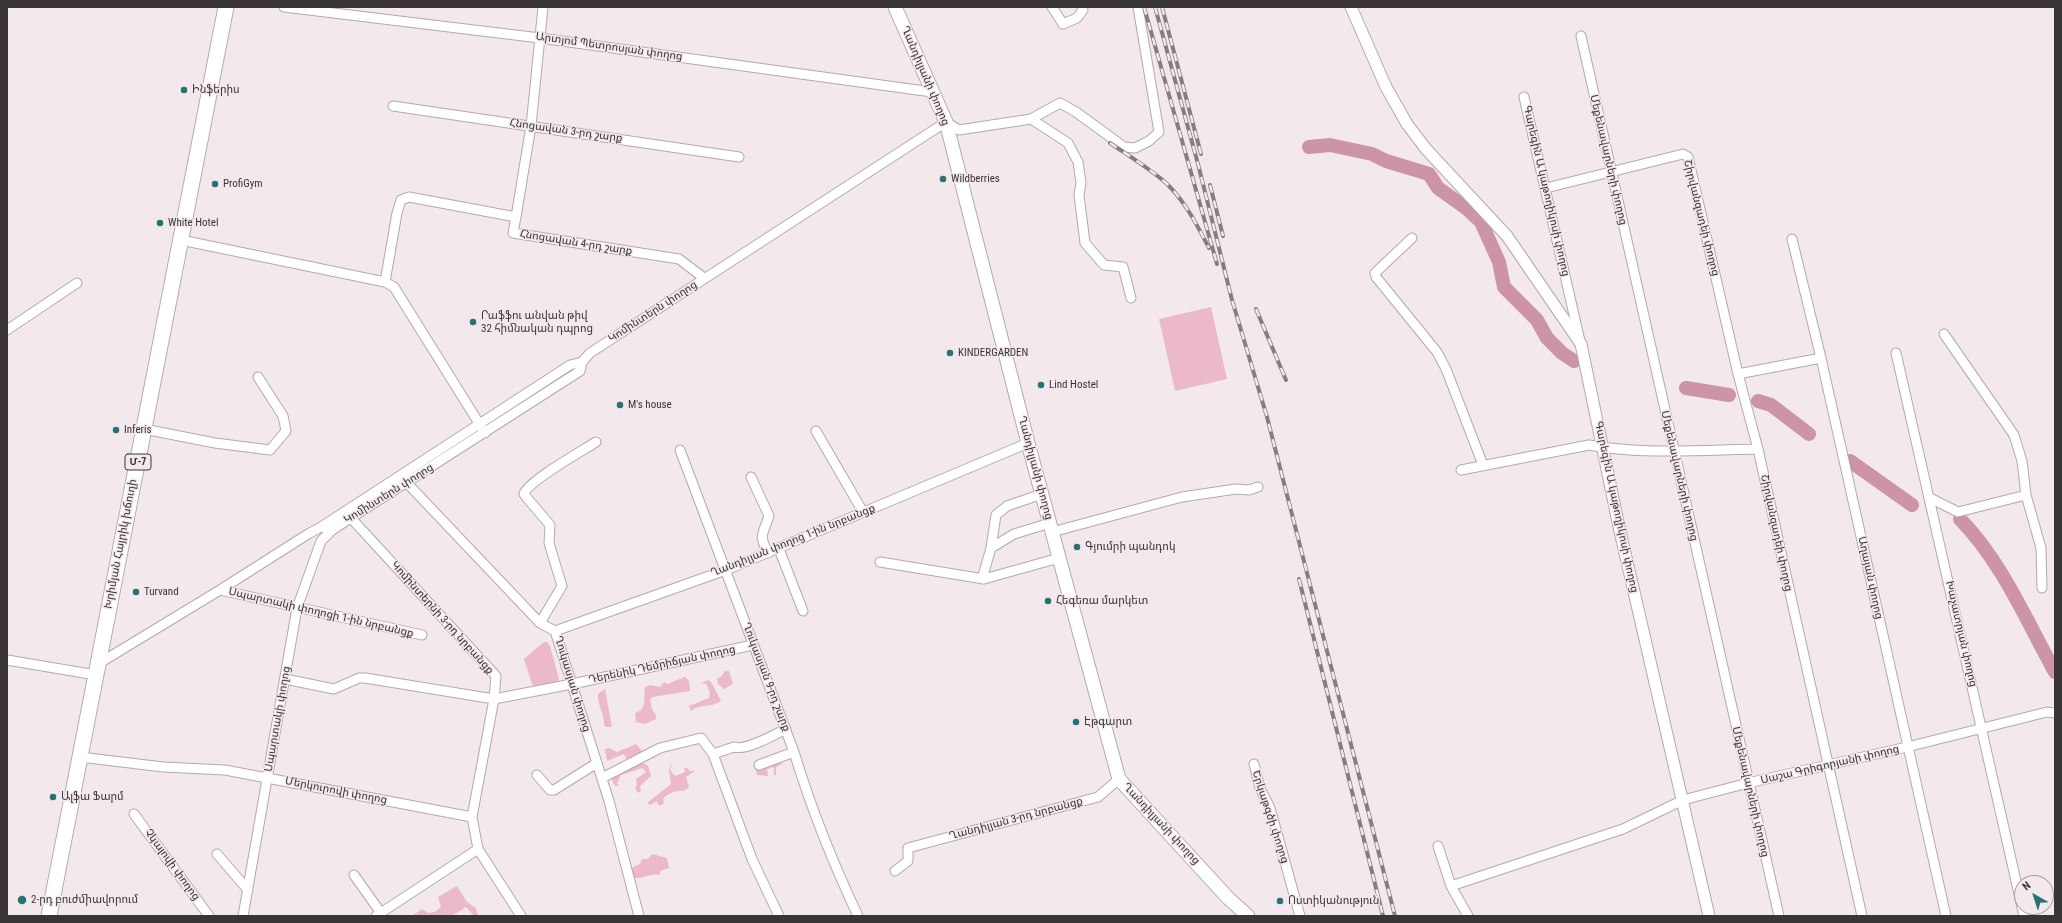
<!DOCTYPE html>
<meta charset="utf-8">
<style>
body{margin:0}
#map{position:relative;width:2062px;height:923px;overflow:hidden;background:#f3e8eb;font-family:"Roboto Condensed",sans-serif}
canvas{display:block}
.frame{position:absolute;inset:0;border:8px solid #393536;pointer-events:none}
.north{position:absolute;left:2014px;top:875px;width:40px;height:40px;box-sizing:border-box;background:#f3e8eb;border:1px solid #a9a0a3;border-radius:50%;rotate:321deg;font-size:11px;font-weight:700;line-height:16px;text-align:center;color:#393536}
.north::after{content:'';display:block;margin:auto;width:14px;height:18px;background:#277272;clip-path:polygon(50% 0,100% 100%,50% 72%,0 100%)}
</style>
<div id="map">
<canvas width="2062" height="923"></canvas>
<div class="frame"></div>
<div class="north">N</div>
</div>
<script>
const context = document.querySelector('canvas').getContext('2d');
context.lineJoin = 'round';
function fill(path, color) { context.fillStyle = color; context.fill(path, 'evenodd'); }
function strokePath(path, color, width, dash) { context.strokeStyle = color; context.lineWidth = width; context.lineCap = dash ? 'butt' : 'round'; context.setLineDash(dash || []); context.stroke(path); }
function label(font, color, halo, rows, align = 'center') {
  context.font = font + ' "Roboto Condensed","Noto Sans Armenian",sans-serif'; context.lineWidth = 3; context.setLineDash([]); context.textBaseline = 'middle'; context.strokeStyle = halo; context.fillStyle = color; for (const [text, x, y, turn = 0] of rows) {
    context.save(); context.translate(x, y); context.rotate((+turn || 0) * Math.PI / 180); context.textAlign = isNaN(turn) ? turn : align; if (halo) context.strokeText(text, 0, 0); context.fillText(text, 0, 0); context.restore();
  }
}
fill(new Path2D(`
 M 1211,307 L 1227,379 L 1175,391 L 1159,319 Z
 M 544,642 L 547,642 L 550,646 L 559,679 L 557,683 L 533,687 L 524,659 Z
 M 725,671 L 729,671 L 733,684 L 724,689 L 718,684 L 717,679 L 722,676 Z
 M 685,677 L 689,681 L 690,691 L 653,697 L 650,699 L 652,709 L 656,715 L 656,719 L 645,724 L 636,722 L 635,713 C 648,709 643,698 645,687 L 650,685 L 660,687 L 664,682 L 667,684 Z
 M 709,680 L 713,685 L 721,701 C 711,708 700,703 691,711 L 689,706 L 709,698 L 710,692 L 706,684 L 701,683 Z
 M 605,689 L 612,727 L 606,727 L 604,725 C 605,714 597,705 598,694 Z
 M 636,744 L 642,751 L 633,759 L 627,760 L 624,754 L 607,761 L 605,749 L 609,748 L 617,752 Z
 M 640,761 L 648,766 L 651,776 L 640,786 L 641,791 L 638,793 L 635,788 L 637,785 L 636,779 L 646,772 L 642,768 L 621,775 L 617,783 L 619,786 L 615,786 L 612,780 L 613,776 Z
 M 669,761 L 672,765 L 670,770 L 675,776 L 685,772 L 684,768 L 687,768 L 690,771 L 695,771 L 686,777 L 689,787 L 684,791 C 678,790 667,793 663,799 L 664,803 L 661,805 L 658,805 L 657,801 L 650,805 L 647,803 L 671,784 L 669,770 L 671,765 Z
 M 784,763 L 776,767 L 776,775 L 774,775 L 774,768 L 771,767 L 767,770 L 768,776 L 757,775 L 756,770 L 769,765 Z
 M 652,854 L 667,858 L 669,868 L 660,871 L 660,875 C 649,873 644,879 634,878 L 631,874 L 633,867 L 640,864 L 642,859 L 648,859 Z
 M 457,886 L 467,902 L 476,908 L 478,916 L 474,916 L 466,907 L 452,916 L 412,916 L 422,909 L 428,913 L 435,912 L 441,907 L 438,897 Z`), '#ecb9c9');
strokePath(new Path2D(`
 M 1309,147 L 1330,145 L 1372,154 L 1386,161 L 1429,174 L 1438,188 L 1466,208 L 1481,222 L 1499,262 L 1504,287 L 1537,320 L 1547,338 L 1562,353 L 1574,361
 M 1686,388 L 1729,395
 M 1758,401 L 1771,405 L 1809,434
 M 1850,461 L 1912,505
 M 1960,519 C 2002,562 2026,620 2055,672`), '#cc94a6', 14);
const minor = new Path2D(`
 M 284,7 L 540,38 L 932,92
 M 1052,7 L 1063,24 L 1077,18 L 1083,10 L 1082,7
 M 1581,36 L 1779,916
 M 1524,97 L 1580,341
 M 393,106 L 739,157
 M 1031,119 L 1060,103 L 1076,112 L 1124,147 L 1135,148 L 1149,141 L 1159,132 L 1138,7
 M 1546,188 L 1683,154 L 1688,157 L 1738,374 L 1758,449 L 1862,916
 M 516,217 L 531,126 L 543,7
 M 1412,238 L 1375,273 L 1376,277 L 1437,352 L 1446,369 L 1483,465
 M 1792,239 L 1821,358 L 1946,916
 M 181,240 L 385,282 L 394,287 L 485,433
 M 385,282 L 397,213 L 401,200 L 409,197 L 516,217 L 513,233 L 679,259 L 704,278
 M 7,330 L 77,283
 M 1944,334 L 2014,435 L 2022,461 L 2026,495 L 2041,548 L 2042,588
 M 1896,353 L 2024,916
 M 1738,374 L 1821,358
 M 144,429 L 215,443 L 270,450 L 286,431 L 283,416 L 258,377
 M 816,431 L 863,512
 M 680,450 L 794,752 C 811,808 833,863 858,916
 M 1461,470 L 1589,445 C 1643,455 1703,450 1758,449
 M 751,477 L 769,516 C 763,535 758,534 768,553
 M 407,483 L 540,623 L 555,631 L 609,801 L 639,916
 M 1930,498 L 1958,512 L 2026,495
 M 351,518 L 496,676 L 494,699 L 472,817 L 478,849 L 521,916
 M 321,527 L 570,365 L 582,362
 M 1052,532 L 1182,497 L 1236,489 L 1249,490 L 1258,487
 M 991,548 L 996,515 L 1007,506 L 1042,494
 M 779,549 L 803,611
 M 880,562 L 984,579 L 1059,558
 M 982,579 L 991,548 L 1014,534 L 1050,523
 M 220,590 L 422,635
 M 540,623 L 562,586 L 549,543 L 550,525 L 527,498 L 524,494 C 528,481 582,451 596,442
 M 555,631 L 726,570 L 1028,443
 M 7,660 L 96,675
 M 98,664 L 220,590 L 308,534 L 321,527 L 332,530 L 580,371 L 582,362 L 590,353 L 946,122 L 959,130 L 1031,119 L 1068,143 L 1078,162 L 1081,183 L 1079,195 L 1085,243 L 1104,265 L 1123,267 L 1131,298
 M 285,679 L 334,689 L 359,678 L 365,678 L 494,699 L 572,684 L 753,645
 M 713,754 L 734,747 C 746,751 774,735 786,729
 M 80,757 L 163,767 L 225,770 L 472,817
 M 1254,764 L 1260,788 L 1270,808 L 1300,916
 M 759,765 L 794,752
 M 537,775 L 550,790 L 554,790 L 597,763
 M 602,778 L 660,748 L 701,738 L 713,754 L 752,859 L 779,916
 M 134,814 L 209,916
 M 1438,846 L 1451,886 L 1468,916
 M 217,854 L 248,890
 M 895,871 L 908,861 L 908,848 L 1098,797 L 1119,779
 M 354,875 L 381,913
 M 1451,886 L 1623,829 L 1683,800 L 1748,783 L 1907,747 L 2047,712 L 2055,713
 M 243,916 L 297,608 L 321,541 L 332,530
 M 376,916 L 478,849`);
const tertiary = new Path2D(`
 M 1351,7 L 1386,87 L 1407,124 L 1426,149 L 1507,236 L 1581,344 L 1619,527 L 1709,916`);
const secondary = new Path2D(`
 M 895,7 L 946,122 L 1028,443 L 1119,779 L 1228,898 L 1248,916`);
const trunk = new Path2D(`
 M 49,916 L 226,7`);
strokePath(minor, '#b4a9ac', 11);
strokePath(tertiary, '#b4a9ac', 13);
strokePath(secondary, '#b4a9ac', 15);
strokePath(trunk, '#b4a9ac', 17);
strokePath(minor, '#fff', 9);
strokePath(tertiary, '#fff', 11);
strokePath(secondary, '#fff', 13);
strokePath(trunk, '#fff', 15);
const rail = new Path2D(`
 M 1144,7 L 1217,264
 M 1155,7 L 1198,164 L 1232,300 L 1267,417 L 1395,916
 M 1162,7 L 1201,154
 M 1110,143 C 1129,156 1149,168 1166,183 C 1185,201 1197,225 1209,248
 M 1210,185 L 1223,236
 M 1256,309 L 1286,380
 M 1299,579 L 1383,916`);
strokePath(rail, '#857e80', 4);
strokePath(rail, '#f3e8eb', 2.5, [8]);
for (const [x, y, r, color] of [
 [184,90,4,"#277272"],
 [943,179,4,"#277272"],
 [215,184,4,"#277272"],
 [160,223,4,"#277272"],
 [473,322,4,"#277272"],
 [950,353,4,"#277272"],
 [1041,385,4,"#277272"],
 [620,405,4,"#277272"],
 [116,430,4,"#277272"],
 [1077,547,4,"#277272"],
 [136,592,4,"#277272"],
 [1048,601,4,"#277272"],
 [1076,722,4,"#277272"],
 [53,797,4,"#277272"],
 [22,900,5,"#277272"],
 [1280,901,4,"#277272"]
]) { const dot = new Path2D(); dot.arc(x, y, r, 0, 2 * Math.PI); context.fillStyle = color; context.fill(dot); strokePath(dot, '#f3e8eb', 1.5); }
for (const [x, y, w] of [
 [138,462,26]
]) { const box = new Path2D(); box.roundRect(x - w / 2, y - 8, w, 16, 3); context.fillStyle = '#f3e8eb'; context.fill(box); strokePath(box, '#393536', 1); }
label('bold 10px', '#393536', null, [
 ["Մ-7",138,462]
]);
label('11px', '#393536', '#f3e8eb', [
 ["Արտյոմ Պետրոսյան փողոց",609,47,8],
 ["Ղանդիլյանի փողոց",925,76,67],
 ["Հնոցավան 3-րդ շարք",566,131,8],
 ["Մեքենավարների փողոց",1608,160,77],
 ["Գարեգին Ա կաթողիկոսի փողոց",1546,191,77],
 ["Շիրվանզադեի փողոց",1701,218,76],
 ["Հնոցավան 4-րդ շարք",576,243,9],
 ["Կոմինտերն փողոց",653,312,-33],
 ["Ղանդիլյանի փողոց",1035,468,75],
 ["Մեքենավարների փողոց",1679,476,77],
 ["Կոմինտերն փողոց",389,494,-32],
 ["Գարեգին Ա կաթողիկոսի փողոց",1616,507,78],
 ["Շիրվանզադեի փողոց",1776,533,78],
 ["Ղանդիլյան փողոց 1-ին նրբանցք",793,541,-22],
 ["Խրիմյան Հայրիկ խճուղի",121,544,-79],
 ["Աղայան փողոց",1870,578,78],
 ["Սպարտակի փողոցի 1-ին նրբանցք",321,613,13],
 ["Կոմինտերնի 3-րդ նրբանցք",442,618,48],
 ["Խաչատրյան փողոց",1961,634,77],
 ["Դերենիկ Դեմրիճյան փողոց",662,665,-12],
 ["Ղուկասյան 9-րդ շարք",766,677,69],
 ["Ղուկասյան փողոց",572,684,73],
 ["Սպարտակի փողոց",278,719,-80],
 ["Սաշա Գրիգորյանի փողոց",1830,765,-13],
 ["Մերկուրովի փողոց",336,791,11],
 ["Մեքենավարների փողոց",1750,792,77],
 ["Երկաթգծի փողոց",1270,817,72],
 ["Ղանդիլյան 3-րդ նրբանցք",1016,819,-15],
 ["Ղանդիլյանի փողոց",1161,824,47],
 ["Չկալովի փողոց",172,865,54]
]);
label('11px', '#393536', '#f3e8eb', [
 ["Ինֆերիս",192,90],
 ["Wildberries",951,179],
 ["ProfiGym",223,184],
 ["White Hotel",168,223],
 ["Րաֆֆու անվան թիվ",481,316],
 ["32 հիմնական դպրոց",481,329],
 ["KINDERGARDEN",958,353],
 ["Lind Hostel",1049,385],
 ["M's house",628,405],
 ["Inferis",124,430],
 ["Գյումրի պանդոկ",1085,547],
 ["Turvand",144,592],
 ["Հեգեռա մարկետ",1056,601],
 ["Էթգարտ",1084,722],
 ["Ալֆա Ֆարմ",61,797],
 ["2-րդ բուժմիավորում",31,900],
 ["Ոստիկանություն",1288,901]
], 'left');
</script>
